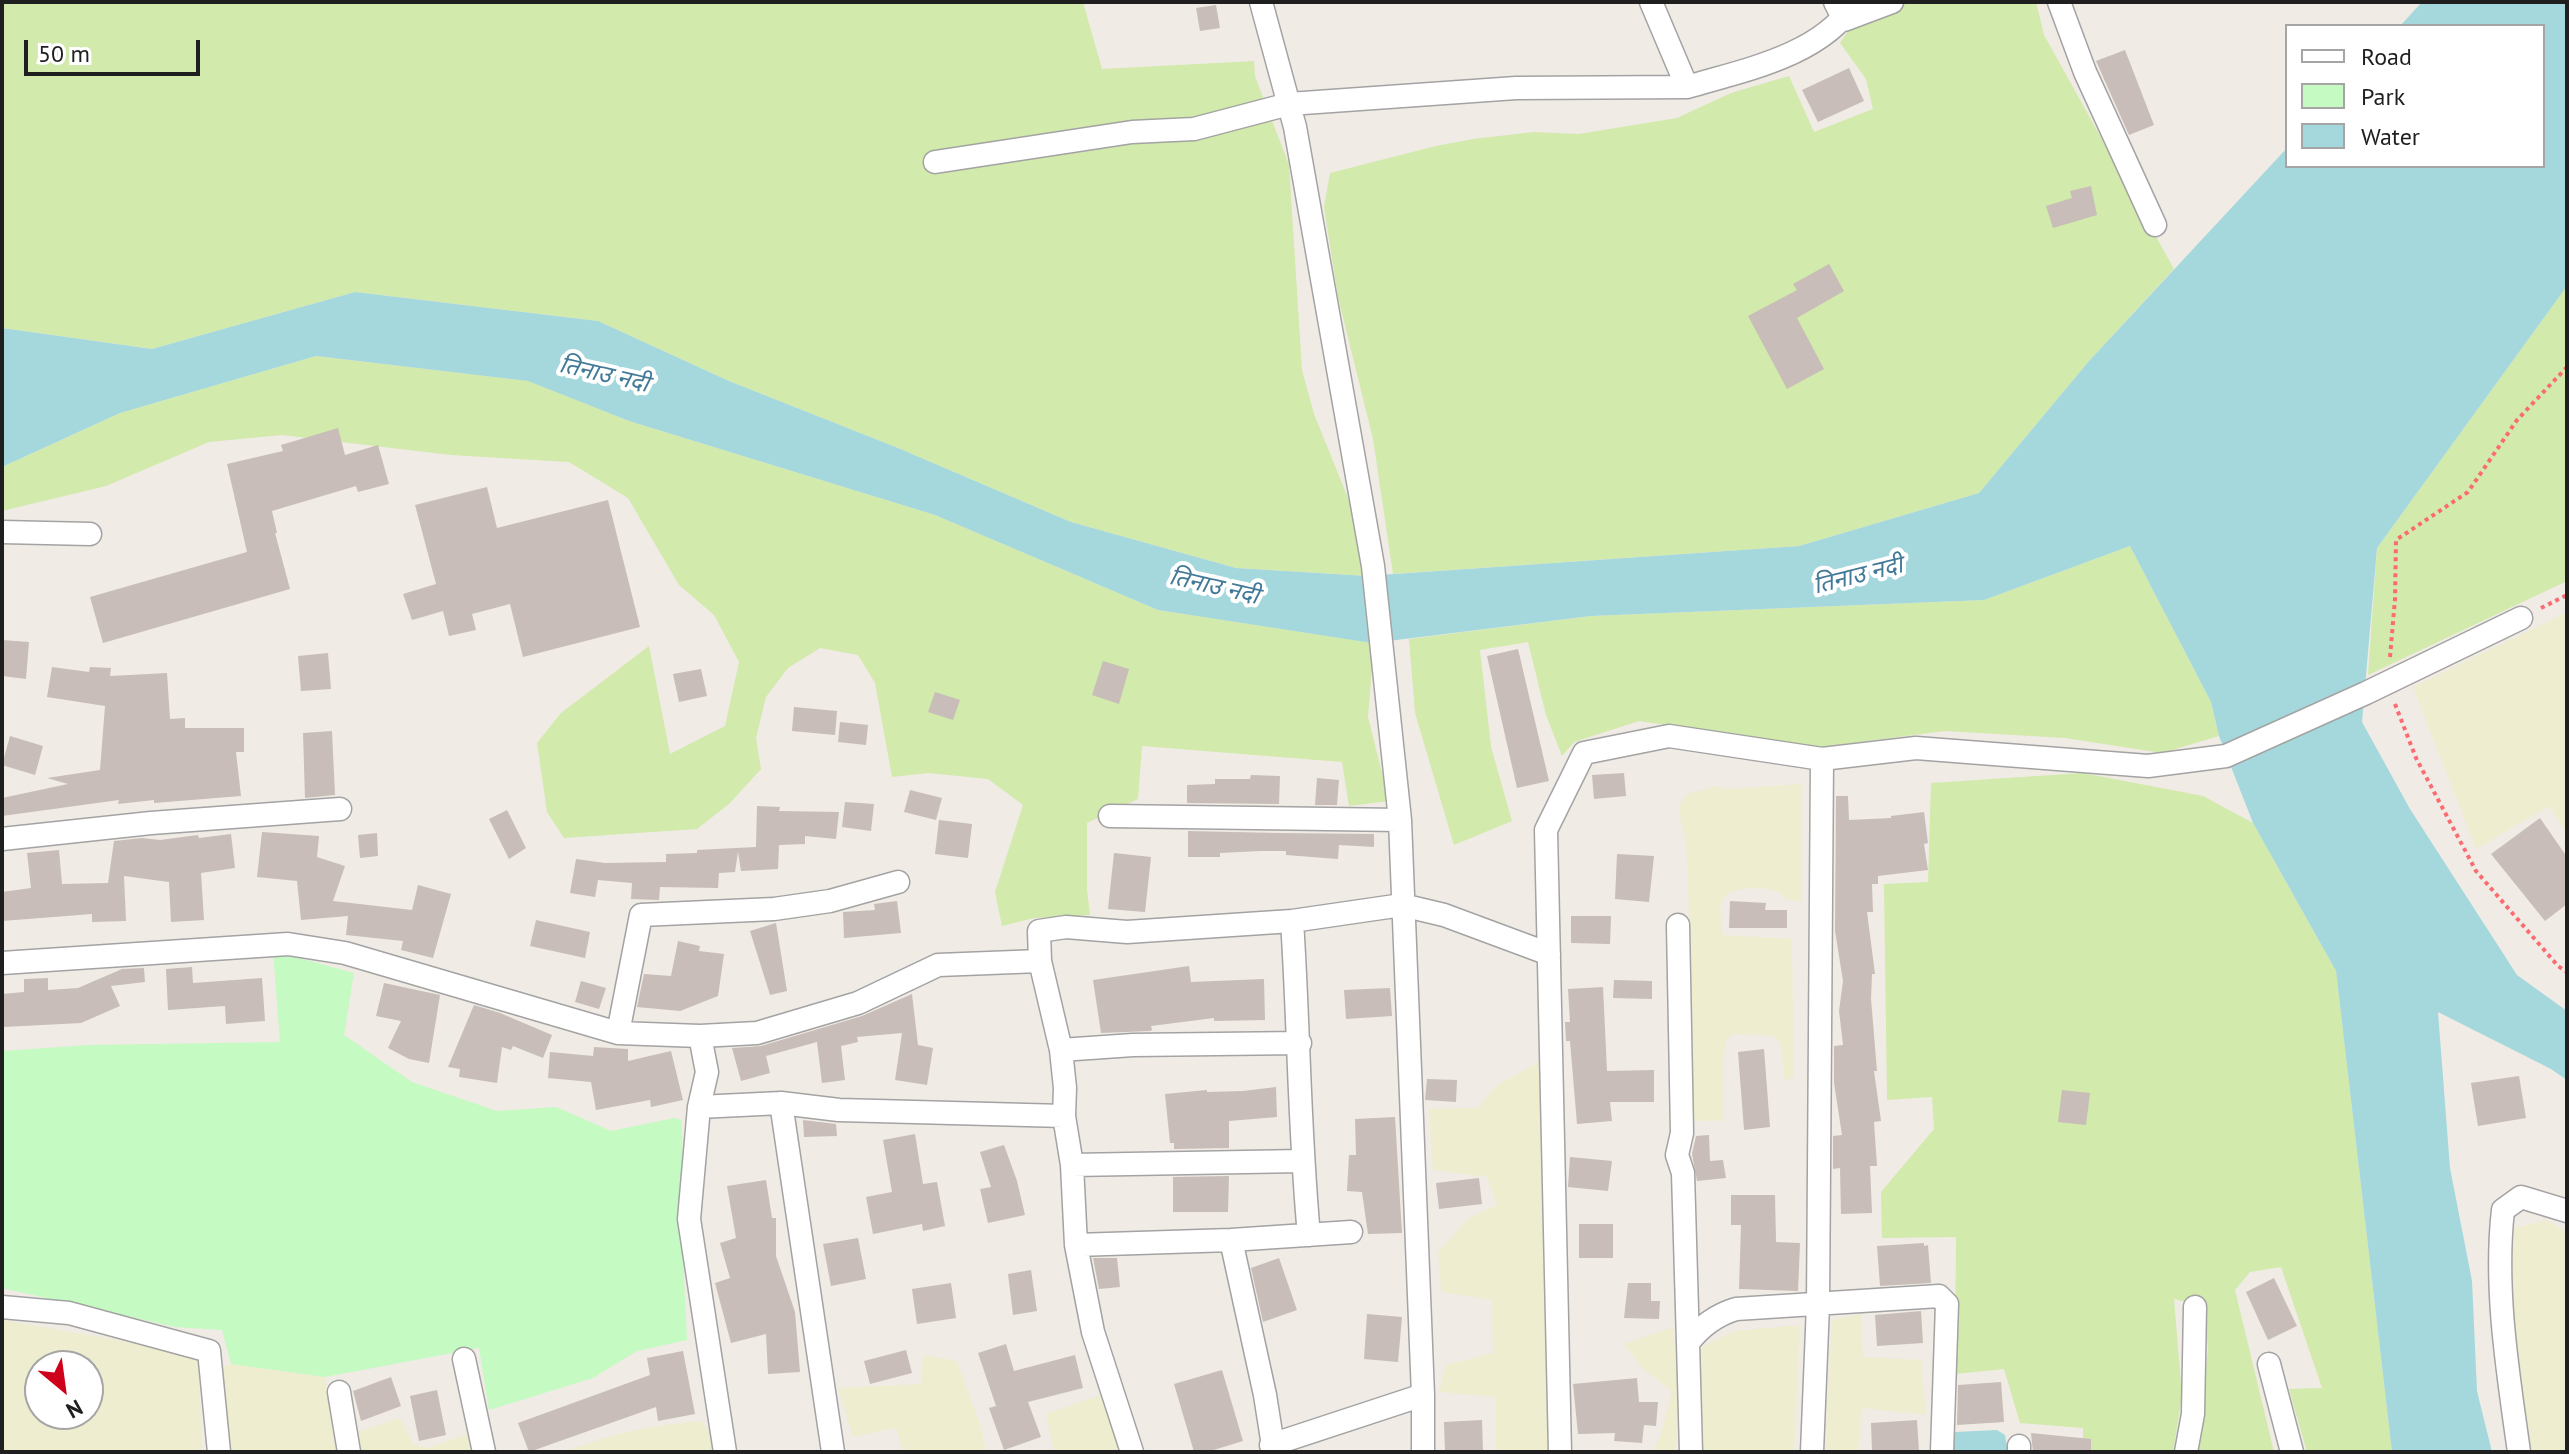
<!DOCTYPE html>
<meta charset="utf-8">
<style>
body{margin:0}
#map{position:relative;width:2569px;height:1454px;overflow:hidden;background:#f0ebe5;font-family:"PT Sans",sans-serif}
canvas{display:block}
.frame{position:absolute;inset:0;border:4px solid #1f1f1f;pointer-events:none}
.legend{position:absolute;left:2285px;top:24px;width:260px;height:144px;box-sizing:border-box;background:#fff;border:2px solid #a5a5a5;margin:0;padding:10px 14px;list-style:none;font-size:24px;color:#1f1f1f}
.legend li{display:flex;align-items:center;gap:16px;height:40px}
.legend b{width:40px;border:2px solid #a5a5a5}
.north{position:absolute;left:24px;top:1350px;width:80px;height:80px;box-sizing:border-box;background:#fff;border:2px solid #a5a5a5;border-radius:50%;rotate:151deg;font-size:22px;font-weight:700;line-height:32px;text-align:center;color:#1f1f1f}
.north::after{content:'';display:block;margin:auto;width:28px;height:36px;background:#ce001c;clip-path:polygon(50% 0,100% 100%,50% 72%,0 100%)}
.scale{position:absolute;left:24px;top:40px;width:176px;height:36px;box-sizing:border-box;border:4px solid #1f1f1f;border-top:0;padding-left:10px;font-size:24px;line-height:28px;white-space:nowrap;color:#1f1f1f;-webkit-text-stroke:6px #fff;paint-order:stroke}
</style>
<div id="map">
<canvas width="2569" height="1454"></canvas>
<div class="frame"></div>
<ul class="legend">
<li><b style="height:10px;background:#fff"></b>Road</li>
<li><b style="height:22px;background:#c5fac2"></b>Park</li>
<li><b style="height:22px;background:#a5d8dd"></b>Water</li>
</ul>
<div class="north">N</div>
<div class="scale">50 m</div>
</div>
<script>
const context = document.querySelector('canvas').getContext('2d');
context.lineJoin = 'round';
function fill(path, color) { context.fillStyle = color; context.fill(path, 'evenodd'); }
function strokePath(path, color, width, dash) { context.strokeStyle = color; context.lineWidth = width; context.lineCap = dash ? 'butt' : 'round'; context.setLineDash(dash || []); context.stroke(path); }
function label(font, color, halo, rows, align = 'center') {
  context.font = font + ' "PT Sans","Noto Sans Devanagari",sans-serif'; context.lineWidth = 8; context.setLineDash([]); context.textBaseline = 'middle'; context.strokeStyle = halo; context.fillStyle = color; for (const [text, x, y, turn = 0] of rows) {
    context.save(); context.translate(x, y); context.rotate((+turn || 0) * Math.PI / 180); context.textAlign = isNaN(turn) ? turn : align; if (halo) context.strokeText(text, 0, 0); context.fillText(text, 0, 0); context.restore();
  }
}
fill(new Path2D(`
 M 2567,612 L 2567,834 L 2549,806 L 2476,849 L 2413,687 Z
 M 1802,784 L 1802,902 L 1785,899 L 1779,892 L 1769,889 L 1749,888 L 1731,891 L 1723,899 L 1720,908 L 1723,935 L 1792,939 L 1794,1077 L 1785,1081 L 1780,1042 L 1773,1036 L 1734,1034 L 1726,1040 L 1723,1060 L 1724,1121 L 1693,1121 L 1688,877 L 1686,841 L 1679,812 L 1681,802 L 1688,794 L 1716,786 L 1727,789 Z
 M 1545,1058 L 1553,1452 L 1496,1452 L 1496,1397 L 1439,1392 L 1446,1365 L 1493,1353 L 1492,1300 L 1441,1292 L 1438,1252 L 1470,1217 L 1497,1205 L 1487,1177 L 1433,1170 L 1429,1109 L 1478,1108 L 1495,1087 Z
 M 2546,1220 L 2567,1232 L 2567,1452 L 2523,1452 L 2503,1231 Z
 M 1861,1314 L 1863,1357 L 1921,1360 L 1926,1415 L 1862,1408 L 1858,1452 L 1825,1452 L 1832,1320 Z
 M 2,1320 L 198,1354 L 202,1452 L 2,1452 ZM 40,1366 L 88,1366 L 88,1414 L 40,1414 Z
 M 1800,1325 L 1794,1452 L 1697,1452 L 1699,1348 L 1734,1331 Z
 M 1673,1327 L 1680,1404 L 1675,1452 L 1652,1452 L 1660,1438 L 1672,1391 L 1643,1369 L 1624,1344 Z
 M 923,1355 L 957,1361 L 981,1427 L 986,1452 L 903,1452 L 896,1428 L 853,1437 L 838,1388 L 921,1384 Z
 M 231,1364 L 325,1377 L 336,1452 L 228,1452 L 222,1367 Z
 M 1104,1394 L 1125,1452 L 1054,1452 L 1046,1414 Z
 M 400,1418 L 413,1444 L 428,1448 L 469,1433 L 473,1452 L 360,1452 L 356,1432 Z
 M 701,1421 L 712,1435 L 714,1452 L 563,1452 L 604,1438 L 649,1427 Z`), '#eeedd0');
fill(new Path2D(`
 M 2,2 L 1083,2 L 1102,69 L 1254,61 L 1255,76 L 1289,165 L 1302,370 L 1314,414 L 1350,503 L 1366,576 L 1236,568 L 1071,522 L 898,448 L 729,381 L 598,321 L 355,292 L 152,349 L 2,328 Z
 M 1867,2 L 2036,2 L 2044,35 L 2174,269 L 2089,361 L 1979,493 L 1799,546 L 1393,574 L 1373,439 L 1338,297 L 1324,207 L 1330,173 L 1436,146 L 1473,139 L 1534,132 L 1579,134 L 1677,118 L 1731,93 L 1789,76 L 1814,132 L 1873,109 L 1866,79 L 1840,43 Z
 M 2567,286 L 2567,581 L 2368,675 L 2377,548 Z
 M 316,356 L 529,381 L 629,421 L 935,515 L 1158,610 L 1374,643 L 1368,717 L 1389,801 L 1349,806 L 1342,762 L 1142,746 L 1138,799 L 1087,823 L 1087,889 L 1090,915 L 1034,918 L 1002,926 L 995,892 L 1023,805 L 988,779 L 928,773 L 892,777 L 875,683 L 858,655 L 820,648 L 788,668 L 766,697 L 756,738 L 761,769 L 730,803 L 697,829 L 564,838 L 547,812 L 537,743 L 561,713 L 649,646 L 670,754 L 725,726 L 739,662 L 714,615 L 679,585 L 628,498 L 569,462 L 451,455 L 282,435 L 209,442 L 106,486 L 2,511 L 2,467 L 120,413 Z
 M 2130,546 L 2211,702 L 2219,736 L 2162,753 L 2065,738 L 1945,731 L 1820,747 L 1639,721 L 1574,742 L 1562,756 L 1546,715 L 1528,642 L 1480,650 L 1491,747 L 1512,821 L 1454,845 L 1415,713 L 1409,639 L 1591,616 L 1984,600 Z
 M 2083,773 L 2203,796 L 2253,823 L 2336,971 L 2392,1452 L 2307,1452 L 2289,1389 L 2322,1388 L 2281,1267 L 2250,1272 L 2235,1290 L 2274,1452 L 2198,1452 L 2208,1348 L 2203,1306 L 2174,1299 L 2182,1396 L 2173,1452 L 2083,1452 L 2083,1428 L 2020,1423 L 2004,1369 L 1955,1374 L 1956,1237 L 1882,1238 L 1881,1192 L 1934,1129 L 1932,1097 L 1887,1100 L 1884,884 L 1928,882 L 1931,783 Z`), '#d2eaab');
fill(new Path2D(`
 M 273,951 L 354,973 L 344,1035 L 412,1082 L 497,1111 L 556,1107 L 611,1131 L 674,1118 L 682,1120 L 683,1257 L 687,1340 L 637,1351 L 593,1378 L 489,1410 L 479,1348 L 325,1377 L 231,1364 L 222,1330 L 175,1327 L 2,1288 L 2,1051 L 89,1045 L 280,1042 Z`), '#c5fac2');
fill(new Path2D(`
 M 2422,2 L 2567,2 L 2567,286 L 2377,548 L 2362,722 L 2410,809 L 2517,975 L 2567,1011 L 2567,1080 L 2551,1069 L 2438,1012 L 2450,1168 L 2472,1281 L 2477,1391 L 2492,1452 L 2392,1452 L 2336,971 L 2253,823 L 2219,736 L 2211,702 L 2130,546 L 1984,600 L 1591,616 L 1372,643 L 1158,610 L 935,515 L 629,421 L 528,381 L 316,356 L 120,413 L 2,467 L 2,328 L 152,349 L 355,292 L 598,321 L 729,381 L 898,448 L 1071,522 L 1236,568 L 1366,576 L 1799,546 L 1979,493 L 2089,361 L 2287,148 L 2287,166 L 2543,166 L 2543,26 L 2400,26 Z
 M 1997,1430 L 2005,1435 L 2008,1452 L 1947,1452 L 1948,1438 L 1955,1432 Z`), '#a5d8dd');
fill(new Path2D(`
 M 1216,5 L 1220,28 L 1200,31 L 1196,8 Z
 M 2125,50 L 2154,125 L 2129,135 L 2096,61 Z
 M 1849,68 L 1864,101 L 1818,122 L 1802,90 Z
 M 2091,186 L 2097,215 L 2053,228 L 2046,206 L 2072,198 L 2070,191 Z
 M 1829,264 L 1844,291 L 1797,318 L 1824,369 L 1787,389 L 1748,316 L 1797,290 L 1793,284 Z
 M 338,428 L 345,455 L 378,445 L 389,484 L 358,492 L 356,486 L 272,511 L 277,533 L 275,533 L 290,589 L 103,643 L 90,597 L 247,552 L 227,464 L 283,451 L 281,445 Z
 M 487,487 L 497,528 L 608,500 L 640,627 L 523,657 L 510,604 L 472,614 L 476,630 L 449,636 L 443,611 L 412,620 L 403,594 L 436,584 L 415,505 Z
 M 2,640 L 29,642 L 26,679 L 2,676 Z
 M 1518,649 L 1549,781 L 1517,788 L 1487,656 Z
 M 328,653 L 331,689 L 301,691 L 298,656 Z
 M 1103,661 L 1129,669 L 1119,704 L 1092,695 Z
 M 52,667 L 89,672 L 90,667 L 111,668 L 110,676 L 167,673 L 170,719 L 185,718 L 185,728 L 244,728 L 244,752 L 236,752 L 241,796 L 154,803 L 154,800 L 118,804 L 119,800 L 2,816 L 2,798 L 68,784 L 47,778 L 100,770 L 105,706 L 47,697 Z
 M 701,669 L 707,696 L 679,702 L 673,674 Z
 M 935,692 L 960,700 L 953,720 L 928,712 Z
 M 794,707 L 837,711 L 835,735 L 792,731 Z
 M 840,722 L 868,725 L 866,745 L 838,742 Z
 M 332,731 L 335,795 L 305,798 L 303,733 Z
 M 10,736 L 43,746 L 35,775 L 2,765 Z
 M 1624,773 L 1626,796 L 1594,799 L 1592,775 Z
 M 1251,775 L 1280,776 L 1279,804 L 1187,803 L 1187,785 L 1215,784 L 1215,779 L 1250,779 Z
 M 1317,778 L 1339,780 L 1337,805 L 1315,805 Z
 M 910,790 L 942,798 L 936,820 L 904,812 Z
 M 1836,796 L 1848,796 L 1849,820 L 1891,818 L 1891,816 L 1924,812 L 1928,843 L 1924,844 L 1928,870 L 1878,876 L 1878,884 L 1872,884 L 1873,912 L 1867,912 L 1875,974 L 1872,974 L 1871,999 L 1877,1071 L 1874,1071 L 1881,1121 L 1874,1122 L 1877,1166 L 1870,1166 L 1872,1213 L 1841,1214 L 1840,1168 L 1833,1169 L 1833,1136 L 1842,1135 L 1834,1083 L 1834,1046 L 1843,1045 L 1839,1011 L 1843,981 L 1835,931 Z
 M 845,802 L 874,804 L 871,831 L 842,827 Z
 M 757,806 L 780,807 L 779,811 L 839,812 L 836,839 L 805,836 L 805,844 L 779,845 L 778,869 L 741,871 L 738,852 L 735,872 L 719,873 L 718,888 L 660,887 L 659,900 L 631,899 L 632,883 L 598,880 L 595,897 L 570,893 L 576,859 L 605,863 L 666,862 L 666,854 L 697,853 L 697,850 L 756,847 Z
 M 507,810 L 526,848 L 509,859 L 489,819 Z
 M 2540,818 L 2567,857 L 2567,904 L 2545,921 L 2491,854 Z
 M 939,820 L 972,824 L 968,858 L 935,854 Z
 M 1188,831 L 1278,833 L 1374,834 L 1374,847 L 1339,845 L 1338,859 L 1286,855 L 1286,851 L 1260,851 L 1220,853 L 1220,857 L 1188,857 Z
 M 262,832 L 319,836 L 317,857 L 345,866 L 333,901 L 412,910 L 418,885 L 451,894 L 433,958 L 401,950 L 403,941 L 346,935 L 348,916 L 301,920 L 297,881 L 257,877 Z
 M 377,833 L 378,856 L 360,858 L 358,835 Z
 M 231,834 L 235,868 L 201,873 L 204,920 L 171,922 L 169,882 L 124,876 L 126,921 L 92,922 L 92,914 L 2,921 L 2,892 L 31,888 L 27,853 L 59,850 L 62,884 L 108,883 L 114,841 L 142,838 L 160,840 L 198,835 L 199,838 Z
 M 1114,853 L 1151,857 L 1145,912 L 1108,909 Z
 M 1617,854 L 1654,856 L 1649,902 L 1615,899 Z
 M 897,901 L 901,933 L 844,938 L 843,912 L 875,910 L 874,904 Z
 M 1730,901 L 1766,903 L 1765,910 L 1787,910 L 1787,928 L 1729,928 Z
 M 1571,916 L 1611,916 L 1610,944 L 1571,943 Z
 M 536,920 L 590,932 L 585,958 L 530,946 Z
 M 776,923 L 787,991 L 770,995 L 750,931 Z
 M 678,941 L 700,946 L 699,951 L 724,954 L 718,996 L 680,1011 L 637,1007 L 644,974 L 671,976 Z
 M 1189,966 L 1191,982 L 1264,979 L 1265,1020 L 1214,1021 L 1214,1018 L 1151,1026 L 1152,1030 L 1150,1031 L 1101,1033 L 1093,980 Z
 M 192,967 L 193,983 L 262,978 L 265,1021 L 226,1024 L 225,1006 L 168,1010 L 166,969 Z
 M 144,968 L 145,982 L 111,986 L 120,1006 L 81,1023 L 4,1027 L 2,994 L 24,992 L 24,979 L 48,978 L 48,990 L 78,988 L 122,969 Z
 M 1614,980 L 1652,981 L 1652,999 L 1613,998 Z
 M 581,981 L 606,988 L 599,1009 L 575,1002 Z
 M 384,983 L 440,995 L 429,1063 L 409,1059 L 388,1048 L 401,1021 L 376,1016 Z
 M 1603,987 L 1607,1071 L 1654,1070 L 1654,1102 L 1610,1102 L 1612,1121 L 1577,1124 L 1570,1041 L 1566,1041 L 1565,1022 L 1570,1022 L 1568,989 Z
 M 1390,988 L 1392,1016 L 1346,1019 L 1344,990 Z
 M 912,994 L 918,1045 L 933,1048 L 927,1085 L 895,1080 L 902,1033 L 857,1037 L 858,1042 L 841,1046 L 845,1080 L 822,1083 L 817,1042 L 766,1056 L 770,1073 L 741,1081 L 732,1048 L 761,1046 L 862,1016 Z
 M 474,1005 L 500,1013 L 552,1035 L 543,1058 L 513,1046 L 511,1050 L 502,1047 L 497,1083 L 459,1077 L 460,1069 L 448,1067 Z
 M 594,1047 L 628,1049 L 628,1061 L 671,1051 L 683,1100 L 651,1107 L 650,1100 L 596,1110 L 591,1082 L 548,1078 L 550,1052 L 593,1056 Z
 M 1764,1049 L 1770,1127 L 1744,1130 L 1738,1052 Z
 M 2519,1076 L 2526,1118 L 2478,1126 L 2471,1083 Z
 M 1427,1079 L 1457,1080 L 1456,1102 L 1425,1100 Z
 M 1276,1087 L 1277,1117 L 1229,1121 L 1229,1148 L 1174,1149 L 1174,1143 L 1170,1143 L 1165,1094 L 1207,1090 L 1207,1092 L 1243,1091 Z
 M 2062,1090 L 2090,1093 L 2086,1125 L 2058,1122 Z
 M 1395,1117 L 1402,1233 L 1368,1234 L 1362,1192 L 1347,1191 L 1349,1155 L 1356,1155 L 1355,1119 Z
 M 803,1120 L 836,1124 L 837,1136 L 804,1137 Z
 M 915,1134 L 923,1184 L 937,1182 L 945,1226 L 923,1231 L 922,1224 L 873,1234 L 866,1197 L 892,1192 L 883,1140 Z
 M 1709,1135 L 1710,1161 L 1723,1160 L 1726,1178 L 1697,1181 L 1692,1154 L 1696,1136 Z
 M 1004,1145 L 1017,1181 L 1025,1215 L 988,1223 L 980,1189 L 991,1187 L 980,1152 Z
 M 1570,1157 L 1612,1161 L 1608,1191 L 1568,1187 Z
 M 1229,1176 L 1228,1212 L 1173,1212 L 1173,1177 Z
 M 1479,1178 L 1482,1204 L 1439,1209 L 1436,1183 Z
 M 766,1180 L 772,1218 L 776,1218 L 776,1256 L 795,1312 L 800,1372 L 768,1374 L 766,1334 L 731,1343 L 715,1283 L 730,1278 L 720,1243 L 736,1238 L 727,1186 Z
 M 1731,1195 L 1775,1195 L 1776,1242 L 1800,1243 L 1798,1291 L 1739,1289 L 1741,1225 L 1731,1225 Z
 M 1579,1224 L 1613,1224 L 1613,1258 L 1579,1258 Z
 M 858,1238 L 866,1279 L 831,1286 L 823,1244 Z
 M 1924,1243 L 1924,1246 L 1928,1245 L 1931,1283 L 1880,1286 L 1877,1246 Z
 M 1093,1258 L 1117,1258 L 1120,1287 L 1099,1289 Z
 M 1279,1258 L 1297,1310 L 1263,1322 L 1251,1268 Z
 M 1031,1270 L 1037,1311 L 1013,1315 L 1008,1274 Z
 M 2274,1278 L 2297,1326 L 2268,1340 L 2246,1292 Z
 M 951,1283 L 956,1318 L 917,1324 L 912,1289 Z
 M 1628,1283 L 1651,1283 L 1651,1301 L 1660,1301 L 1659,1319 L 1624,1318 Z
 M 1921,1311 L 1923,1343 L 1877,1346 L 1875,1315 Z
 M 1367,1314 L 1402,1317 L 1398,1362 L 1364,1359 Z
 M 1006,1344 L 1014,1371 L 1075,1355 L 1083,1388 L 1028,1402 L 1041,1437 L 1004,1450 L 989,1408 L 996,1406 L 978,1353 Z
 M 906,1350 L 912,1373 L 870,1384 L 864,1361 Z
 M 683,1351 L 695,1414 L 658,1421 L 656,1407 L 529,1452 L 518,1423 L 650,1375 L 647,1358 Z
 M 1222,1370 L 1243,1441 L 1207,1452 L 1194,1452 L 1174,1384 Z
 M 391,1377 L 401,1406 L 361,1421 L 353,1391 Z
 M 1637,1378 L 1639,1402 L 1658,1402 L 1656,1426 L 1644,1425 L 1642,1443 L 1614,1441 L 1615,1433 L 1578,1434 L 1573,1384 Z
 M 2001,1382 L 2004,1422 L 1957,1425 L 1958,1385 Z
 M 437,1390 L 446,1435 L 419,1441 L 410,1396 Z
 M 1482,1420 L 1483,1452 L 1445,1452 L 1444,1422 Z
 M 1917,1420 L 1919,1452 L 1872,1452 L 1871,1423 Z
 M 2031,1433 L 2091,1439 L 2091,1452 L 2033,1452 Z`), '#c8bdb8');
const street = new Path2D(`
 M 1835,2 L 1844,20 L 1892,2
 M 2059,2 L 2085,72 L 2155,225
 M 1687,87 C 1744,70 1821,56 1855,2
 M 935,162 L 1132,132 L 1194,129 L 1289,104 L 1516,88 L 1687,87 L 1651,2
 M 2,532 L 90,534
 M 1110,816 L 1400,820 L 1373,566 L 1295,127 L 1261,2
 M 1400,820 L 1423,1395 L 1423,1452
 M 2,839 L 151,823 L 340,809
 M 1292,921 C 1299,1026 1299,1131 1309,1235
 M 1678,925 L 1682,1133 L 1677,1155 L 1683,1173 L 1688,1343
 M 2,963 L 288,944 L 345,953 L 618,1033 L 700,1036 L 757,1033 L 858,1003 L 938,965 L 1040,961
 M 618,1033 L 641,915 L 774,909 L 830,901 L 898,882
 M 700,1036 L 707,1072 L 699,1107 L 689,1219 L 725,1452
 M 1061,1050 L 1133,1045 L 1300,1043
 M 781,1103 L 833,1452
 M 699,1107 L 781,1103 L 839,1110 L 1064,1116
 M 1072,1165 L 1302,1161
 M 1231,1240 L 1265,1395 L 1274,1452
 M 1076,1245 L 1231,1240 L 1351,1232
 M 2,1307 L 69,1313 L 209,1351 L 219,1452
 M 464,1359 L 484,1452
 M 2269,1364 L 2292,1452
 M 339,1392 L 349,1452
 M 1271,1445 L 1423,1395
 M 1132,1452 L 1093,1332 L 1076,1245 L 1072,1165 L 1064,1116 L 1065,1088 L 1061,1050 L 1040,961 L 1039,931 L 1066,927 L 1127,932 L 1292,921 L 1402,905 L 1444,915 L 1549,954
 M 1560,1452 L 1546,830 L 1584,753 L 1669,736 L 1822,759
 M 1691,1452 L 1688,1343 C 1701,1326 1716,1315 1736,1309 L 1939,1296 L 1947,1304 L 1942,1452
 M 1812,1452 L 1818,1305 L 1822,759 L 1916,748 L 2148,766 L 2226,756 L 2366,693 L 2521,618
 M 2019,1452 L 2019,1446
 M 2186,1452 L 2193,1414 L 2195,1307
 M 2519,1452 C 2508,1373 2494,1289 2503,1210 L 2521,1197 L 2567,1211`);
strokePath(street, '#a3a3a3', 25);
strokePath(new Path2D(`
 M 2541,608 L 2567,595
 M 2390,657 L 2395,599 L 2396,540 L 2468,492 L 2517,420 L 2567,367
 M 2395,704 L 2416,758 L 2476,871 L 2558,966 L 2567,972`), '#fa6c71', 4, [4, 4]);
strokePath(street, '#fff', 22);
label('italic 24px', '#427997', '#fff', [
 ["तिनाउ नदी",604,375,13],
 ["तिनाउ नदी",1858,576,-14],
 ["तिनाउ नदी",1214,587,13]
]);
</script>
